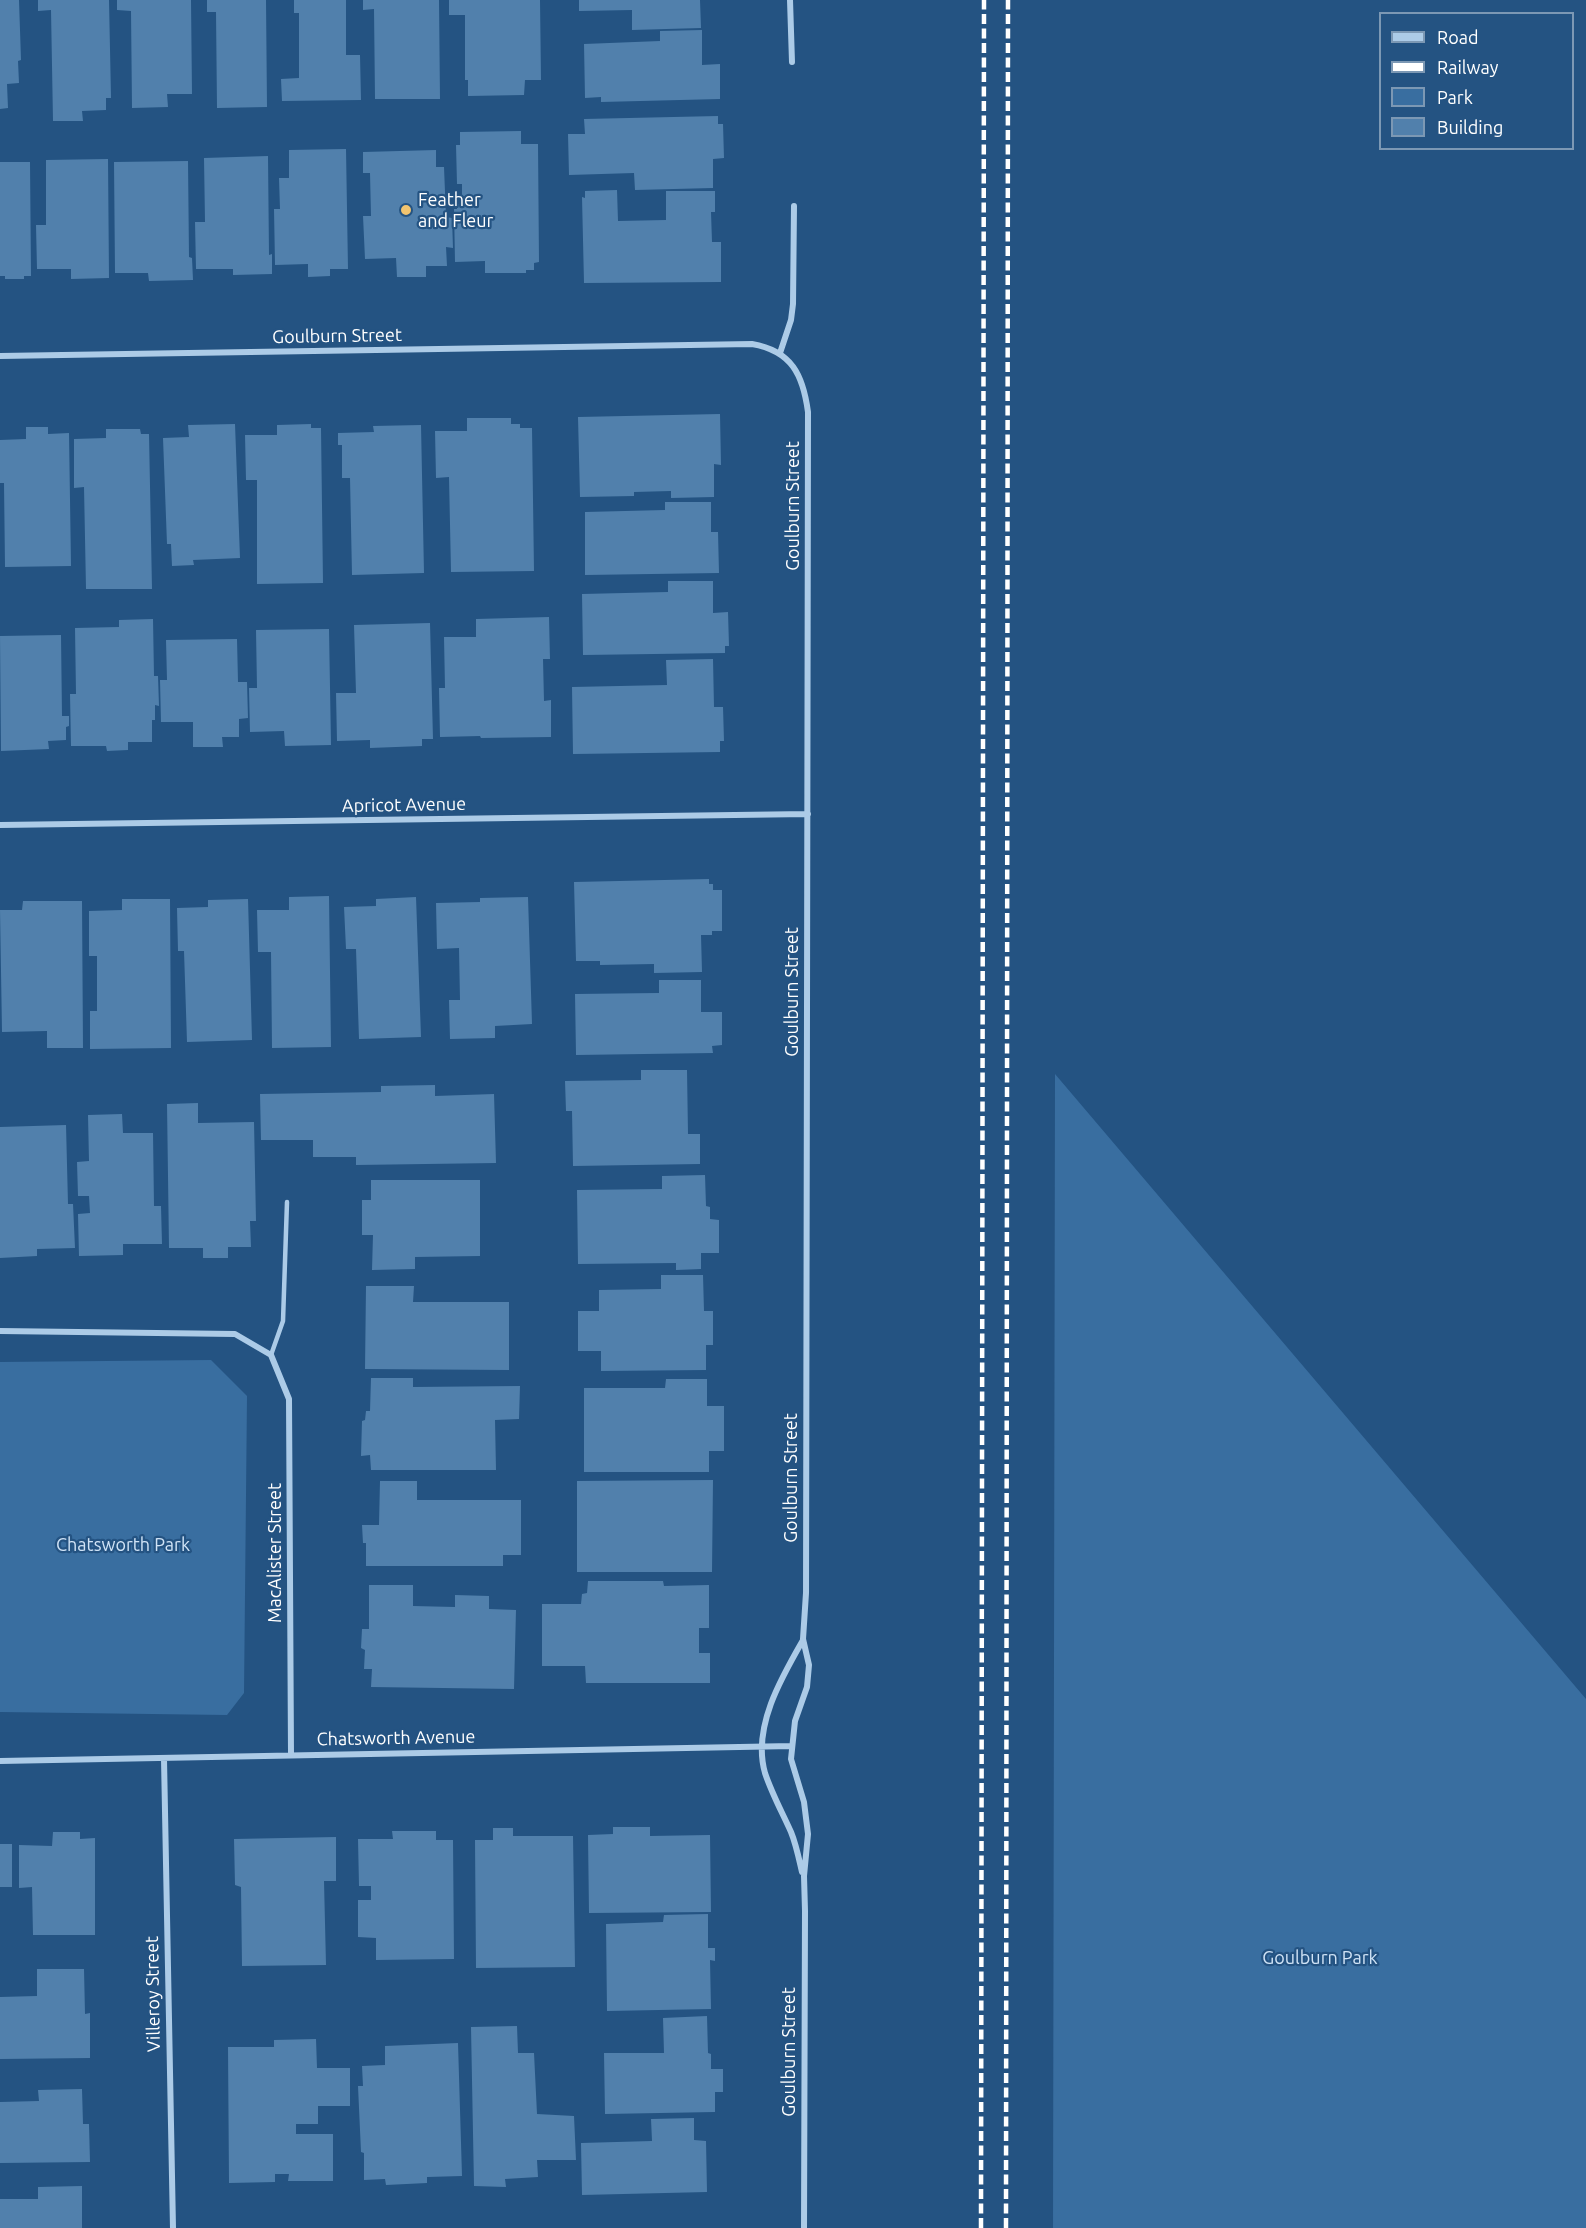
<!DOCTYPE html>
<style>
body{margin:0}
#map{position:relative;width:1586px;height:2228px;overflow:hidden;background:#245382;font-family:Ubuntu,sans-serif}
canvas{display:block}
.legend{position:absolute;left:1379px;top:12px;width:195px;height:138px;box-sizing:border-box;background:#245382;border:2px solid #7c98b4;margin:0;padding:8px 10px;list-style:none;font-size:18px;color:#fff}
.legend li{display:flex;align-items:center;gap:12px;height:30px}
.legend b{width:30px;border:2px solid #7c98b4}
</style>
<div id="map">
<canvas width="1586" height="2228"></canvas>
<ul class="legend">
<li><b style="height:8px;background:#accbe7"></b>Road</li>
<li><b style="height:8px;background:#fff"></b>Railway</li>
<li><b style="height:16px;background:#396ea0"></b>Park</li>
<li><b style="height:16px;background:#5180ac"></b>Building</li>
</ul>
</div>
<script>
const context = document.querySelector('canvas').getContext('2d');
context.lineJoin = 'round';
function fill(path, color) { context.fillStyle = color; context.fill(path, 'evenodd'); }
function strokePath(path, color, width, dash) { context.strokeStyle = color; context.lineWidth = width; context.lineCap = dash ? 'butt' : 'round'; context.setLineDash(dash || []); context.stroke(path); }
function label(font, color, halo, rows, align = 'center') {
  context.font = font + ' Ubuntu,sans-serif'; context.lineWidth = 4.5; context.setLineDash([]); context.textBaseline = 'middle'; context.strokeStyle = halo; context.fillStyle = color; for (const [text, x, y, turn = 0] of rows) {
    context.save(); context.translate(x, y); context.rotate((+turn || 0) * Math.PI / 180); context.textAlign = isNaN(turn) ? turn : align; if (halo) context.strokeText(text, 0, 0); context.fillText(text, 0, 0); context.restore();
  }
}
fill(new Path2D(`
 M 1055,1074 L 1586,1699 L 1586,2228 L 1053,2228 Z
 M 211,1360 L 247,1396 L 244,1693 L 227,1715 L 0,1712 L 0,1362 Z`), '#396ea0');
fill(new Path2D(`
 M 0,0 L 19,0 L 21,60 L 18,61 L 19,83 L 7,84 L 8,108 L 0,109 Z
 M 38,0 L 109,0 L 111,98 L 106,98 L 106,110 L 82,111 L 83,121 L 53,121 L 51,10 L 38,11 Z
 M 117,0 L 191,0 L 192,94 L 167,94 L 168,107 L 132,108 L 131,11 L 117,10 Z
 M 207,0 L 266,0 L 267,107 L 217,108 L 216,12 L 207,12 Z
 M 294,0 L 346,0 L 346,55 L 360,55 L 361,100 L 282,101 L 281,79 L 299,78 L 299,13 L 294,13 Z
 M 363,0 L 439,0 L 440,99 L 375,99 L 374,9 L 363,10 Z
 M 449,0 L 540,0 L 541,80 L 525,80 L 524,95 L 468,96 L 468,80 L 465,80 L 465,15 L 449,15 Z
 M 579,0 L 700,0 L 701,28 L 632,30 L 632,10 L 579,11 Z
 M 702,30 L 702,65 L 720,64 L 720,99 L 601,102 L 601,97 L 585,98 L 584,44 L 660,41 L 660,31 Z
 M 718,116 L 718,124 L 723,124 L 724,158 L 713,159 L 713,188 L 635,190 L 634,173 L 569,175 L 568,134 L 585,134 L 584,119 Z
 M 521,131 L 521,144 L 538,144 L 539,262 L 534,263 L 534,270 L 526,270 L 526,273 L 485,273 L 485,261 L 455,262 L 454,209 L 457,209 L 457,204 L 462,204 L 462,184 L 457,184 L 456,145 L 460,145 L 460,132 Z
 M 346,149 L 348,269 L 330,269 L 330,276 L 308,277 L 308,264 L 275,265 L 274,209 L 280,209 L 279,178 L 289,178 L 289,150 Z
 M 436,150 L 436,167 L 444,167 L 446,217 L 452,218 L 453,248 L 446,247 L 447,266 L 426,266 L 426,277 L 397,277 L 396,258 L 365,259 L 363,216 L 371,216 L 370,173 L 363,173 L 363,152 Z
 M 268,156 L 269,255 L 272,254 L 272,274 L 233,275 L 233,269 L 196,269 L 195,222 L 205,222 L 204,158 Z
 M 108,159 L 109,278 L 71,279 L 71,269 L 37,269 L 36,225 L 46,225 L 46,160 Z
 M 188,161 L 189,257 L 192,258 L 193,280 L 149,281 L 148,273 L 115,273 L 114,162 Z
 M 0,162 L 30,162 L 31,276 L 24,276 L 24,279 L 5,279 L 5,276 L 0,276 Z
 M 617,190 L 618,221 L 666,220 L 666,191 L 715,191 L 715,212 L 711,212 L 712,242 L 721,242 L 721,282 L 584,283 L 582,197 L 585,198 L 585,191 Z
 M 720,414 L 721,465 L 714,464 L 714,497 L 671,498 L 671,491 L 634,492 L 634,496 L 580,497 L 578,417 Z
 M 467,418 L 511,418 L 511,424 L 520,424 L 520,428 L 532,428 L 534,571 L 451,572 L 449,477 L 436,478 L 435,431 L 467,431 Z
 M 235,424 L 240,558 L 193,560 L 194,565 L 172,566 L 171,544 L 167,544 L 163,438 L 189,437 L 188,425 Z
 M 311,424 L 311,428 L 321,428 L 323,583 L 257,584 L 257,480 L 246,480 L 245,435 L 277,435 L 277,425 Z
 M 421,425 L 424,573 L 352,575 L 350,478 L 342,478 L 342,445 L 338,445 L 338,433 L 374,432 L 373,426 Z
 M 26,427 L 48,427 L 48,434 L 69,433 L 71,566 L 5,567 L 4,483 L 0,483 L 0,440 L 26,439 Z
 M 106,429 L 140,429 L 141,434 L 149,434 L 152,589 L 86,589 L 84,487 L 74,488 L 74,439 L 106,438 Z
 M 665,502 L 711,502 L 711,532 L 718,532 L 719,573 L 585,575 L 585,512 L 665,510 Z
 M 668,581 L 713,581 L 713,613 L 728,612 L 729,646 L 725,646 L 725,653 L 583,655 L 582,594 L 668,592 Z
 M 549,617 L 550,659 L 543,659 L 544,701 L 551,700 L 551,737 L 481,738 L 480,736 L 440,737 L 439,688 L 445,688 L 444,637 L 476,637 L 476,619 Z
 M 153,619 L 154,676 L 158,676 L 159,706 L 155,705 L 155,720 L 152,720 L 152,742 L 128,742 L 128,750 L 107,751 L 106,746 L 71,746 L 70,694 L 76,694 L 75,628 L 119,627 L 119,620 Z
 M 430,623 L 433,739 L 422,739 L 422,746 L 370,748 L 370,740 L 337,741 L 336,693 L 356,693 L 354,625 Z
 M 329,629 L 331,745 L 285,746 L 284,731 L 250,732 L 249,688 L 257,688 L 256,630 Z
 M 61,635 L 62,716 L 69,716 L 69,726 L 66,727 L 66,740 L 48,741 L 49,749 L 1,751 L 0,636 Z
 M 237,639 L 238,682 L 247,682 L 248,718 L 239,719 L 239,737 L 222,737 L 223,747 L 193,747 L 193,722 L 161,722 L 160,680 L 167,680 L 166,640 Z
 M 713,659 L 714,707 L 723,707 L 724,741 L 720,741 L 720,752 L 573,754 L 572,687 L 667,685 L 666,660 Z
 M 709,879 L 709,884 L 713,884 L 713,890 L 722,890 L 722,931 L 712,931 L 712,935 L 701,935 L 702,972 L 654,973 L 654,964 L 600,965 L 600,961 L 576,961 L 574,882 Z
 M 329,896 L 331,1047 L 272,1048 L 271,952 L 258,952 L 257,910 L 289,910 L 289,897 Z
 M 416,897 L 421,1037 L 359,1039 L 356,949 L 346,949 L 344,907 L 376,906 L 376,899 Z
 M 528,897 L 532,1024 L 495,1026 L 495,1038 L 450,1039 L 449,1000 L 460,1000 L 459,948 L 437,949 L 436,903 L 480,902 L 480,898 Z
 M 122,899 L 170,899 L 171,1048 L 90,1049 L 90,1011 L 97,1011 L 97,956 L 89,956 L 89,911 L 122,910 Z
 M 248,899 L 252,1040 L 187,1042 L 184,951 L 178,951 L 177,908 L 208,907 L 208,900 Z
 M 23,901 L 82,901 L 83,1048 L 47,1048 L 47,1031 L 2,1032 L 0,910 L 22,910 Z
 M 659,980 L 701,980 L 701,1012 L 722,1012 L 722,1045 L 712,1046 L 713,1053 L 576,1055 L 575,994 L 659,993 Z
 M 641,1070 L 687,1070 L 688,1134 L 700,1134 L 700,1164 L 573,1166 L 572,1111 L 566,1111 L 565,1081 L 641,1080 Z
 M 435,1085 L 435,1096 L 494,1094 L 496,1163 L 356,1165 L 356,1157 L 313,1157 L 313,1140 L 261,1140 L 260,1094 L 381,1092 L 381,1086 Z
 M 198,1103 L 198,1123 L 254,1122 L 256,1221 L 250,1221 L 251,1247 L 228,1247 L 228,1258 L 203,1258 L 203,1248 L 169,1248 L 167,1104 Z
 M 122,1114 L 123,1133 L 153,1133 L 154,1206 L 161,1206 L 162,1244 L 123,1244 L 123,1255 L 79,1256 L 78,1214 L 90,1213 L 89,1196 L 78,1196 L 77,1162 L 89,1161 L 88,1115 Z
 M 66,1125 L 68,1204 L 73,1204 L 75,1248 L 37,1249 L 37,1256 L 0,1258 L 0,1127 Z
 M 705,1175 L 706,1206 L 710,1207 L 710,1219 L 719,1220 L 719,1253 L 701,1253 L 701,1269 L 676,1270 L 676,1263 L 578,1264 L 577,1190 L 662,1189 L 662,1176 Z
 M 371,1180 L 480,1180 L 480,1256 L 415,1257 L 415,1269 L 372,1270 L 373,1235 L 362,1235 L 362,1200 L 371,1200 Z
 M 661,1275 L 703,1275 L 704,1311 L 713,1311 L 713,1345 L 706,1345 L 706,1370 L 601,1371 L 601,1351 L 578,1351 L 578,1311 L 599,1311 L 599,1290 L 661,1289 Z
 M 366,1286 L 414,1286 L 413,1302 L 509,1302 L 509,1370 L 365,1369 Z
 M 371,1378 L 413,1378 L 413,1387 L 520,1386 L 519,1419 L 495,1420 L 496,1470 L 371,1470 L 370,1455 L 361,1456 L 362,1421 L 365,1420 L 366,1411 L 370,1411 Z
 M 666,1379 L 707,1379 L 707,1406 L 724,1406 L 724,1451 L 709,1451 L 709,1472 L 584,1472 L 584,1388 L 665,1388 Z
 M 713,1480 L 712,1572 L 577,1572 L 577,1481 Z
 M 380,1481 L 417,1481 L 417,1500 L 521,1500 L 521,1555 L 503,1555 L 503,1566 L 366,1566 L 366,1543 L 363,1543 L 362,1525 L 379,1525 Z
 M 588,1581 L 663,1581 L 664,1586 L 709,1585 L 709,1628 L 699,1628 L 699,1653 L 710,1653 L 710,1683 L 586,1683 L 585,1666 L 542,1666 L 542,1604 L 581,1604 L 582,1594 L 587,1593 Z
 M 369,1585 L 413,1585 L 413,1606 L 455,1607 L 455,1595 L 489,1596 L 489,1609 L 516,1610 L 514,1689 L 371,1687 L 372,1669 L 364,1669 L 365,1650 L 361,1648 L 362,1629 L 369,1629 Z
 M 613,1827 L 650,1827 L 650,1836 L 710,1835 L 711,1912 L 589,1913 L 588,1835 L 613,1834 Z
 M 493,1828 L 513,1828 L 513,1836 L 573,1836 L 575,1967 L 476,1968 L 475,1840 L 493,1840 Z
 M 392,1831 L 436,1831 L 436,1840 L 453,1840 L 454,1959 L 376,1960 L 376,1938 L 358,1937 L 358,1900 L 371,1900 L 371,1886 L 359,1886 L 358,1839 L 393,1839 Z
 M 53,1832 L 80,1832 L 80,1839 L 95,1838 L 95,1935 L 33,1935 L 32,1887 L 19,1888 L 19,1845 L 52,1846 Z
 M 336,1837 L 336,1881 L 324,1881 L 326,1965 L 242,1966 L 241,1887 L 235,1885 L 234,1839 Z
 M 0,1844 L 12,1844 L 12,1887 L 0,1887 Z
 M 708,1914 L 708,1948 L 715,1948 L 715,1961 L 710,1960 L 711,2009 L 607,2011 L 606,1924 L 663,1922 L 664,1915 Z
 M 37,1969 L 84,1969 L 85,2014 L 90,2013 L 90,2058 L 0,2059 L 0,1997 L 37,1996 Z
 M 707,2016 L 708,2053 L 711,2054 L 711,2069 L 723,2069 L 723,2092 L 715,2092 L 715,2112 L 605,2114 L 604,2053 L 664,2053 L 663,2018 Z
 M 517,2026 L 518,2053 L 534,2053 L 537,2114 L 574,2116 L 576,2160 L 537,2160 L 538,2177 L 505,2179 L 506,2187 L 474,2186 L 471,2027 Z
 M 316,2039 L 317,2068 L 350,2068 L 350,2106 L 318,2106 L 318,2124 L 296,2124 L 296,2134 L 333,2134 L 333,2181 L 288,2181 L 289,2174 L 275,2174 L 275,2182 L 229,2183 L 228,2047 L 274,2047 L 274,2040 Z
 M 458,2043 L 462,2176 L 427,2177 L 427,2183 L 386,2185 L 385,2179 L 364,2180 L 364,2153 L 361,2152 L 358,2086 L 363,2086 L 362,2066 L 385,2065 L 385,2046 Z
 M 82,2089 L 83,2124 L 89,2124 L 90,2162 L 0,2163 L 0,2102 L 39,2101 L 38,2090 Z
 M 694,2118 L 694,2140 L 706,2141 L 707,2192 L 582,2195 L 581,2143 L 652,2141 L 651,2119 Z
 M 82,2186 L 82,2228 L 0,2228 L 0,2199 L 38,2199 L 38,2187 Z`), '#5180ac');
strokePath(new Path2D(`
 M 271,1355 L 283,1321 L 287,1202`), '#accbe7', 4.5);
strokePath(new Path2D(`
 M 790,0 L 792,62
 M 780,353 L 791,320 L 793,304 L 794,206
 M 0,356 L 752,344 C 792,351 803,375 808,412 L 806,1593 L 803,1639 L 809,1665 L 807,1687 L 795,1721 L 791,1759 L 804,1802 L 808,1834 L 804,1876 L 805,1911 L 804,2228
 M 0,825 L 808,814
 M 0,1331 L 235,1334 L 271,1355 L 289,1399 L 291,1755
 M 164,1759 L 173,2228
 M 0,1761 L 792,1746
 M 802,1872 C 799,1859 796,1844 791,1832 C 782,1812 772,1794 765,1773 C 752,1728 781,1678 803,1640`), '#accbe7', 6);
strokePath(new Path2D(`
 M 981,2228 L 984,0
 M 1006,2228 L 1008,0`), '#fff', 4.5, [10, 4.5]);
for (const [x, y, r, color] of [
 [406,210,6,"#f1c470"]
]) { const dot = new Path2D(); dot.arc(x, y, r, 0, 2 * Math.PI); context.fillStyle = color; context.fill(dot); strokePath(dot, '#245382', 2); }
label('18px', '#fff', '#245382', [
 ["Feather",418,200],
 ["and Fleur",418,221]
], 'left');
label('18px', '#fff', '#245382', [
 ["Goulburn Street",337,336,-1],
 ["Goulburn Street",793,506,-90],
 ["Apricot Avenue",404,805,-1],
 ["Goulburn Street",792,992,-90],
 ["Goulburn Street",791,1478,-90],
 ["MacAlister Street",275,1553,-90],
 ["Chatsworth Avenue",396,1738,-1],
 ["Villeroy Street",153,1994,-91],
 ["Goulburn Street",789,2052,-90]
]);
label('18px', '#d0e3f6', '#245382', [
 ["Chatsworth Park",123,1545],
 ["Goulburn Park",1320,1958]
]);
</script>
